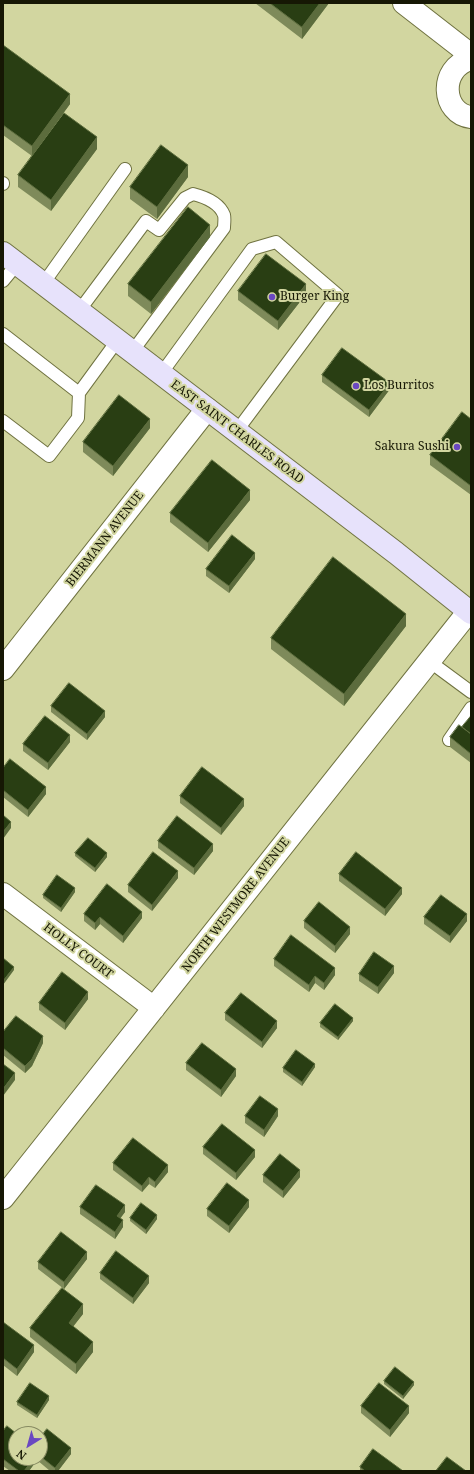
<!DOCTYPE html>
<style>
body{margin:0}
#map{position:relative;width:474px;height:1474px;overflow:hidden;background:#d2d6a0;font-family:"Noto Serif",serif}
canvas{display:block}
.frame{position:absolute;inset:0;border:4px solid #161704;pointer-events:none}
.north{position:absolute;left:8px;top:1426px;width:40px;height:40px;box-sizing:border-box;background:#d2d6a0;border:1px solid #878a62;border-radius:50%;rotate:217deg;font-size:11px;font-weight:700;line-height:16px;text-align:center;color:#161704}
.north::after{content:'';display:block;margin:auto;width:14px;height:18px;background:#6a48c1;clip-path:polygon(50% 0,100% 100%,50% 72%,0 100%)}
</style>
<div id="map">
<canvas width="474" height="1474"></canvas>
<div class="frame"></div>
<div class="north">N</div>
</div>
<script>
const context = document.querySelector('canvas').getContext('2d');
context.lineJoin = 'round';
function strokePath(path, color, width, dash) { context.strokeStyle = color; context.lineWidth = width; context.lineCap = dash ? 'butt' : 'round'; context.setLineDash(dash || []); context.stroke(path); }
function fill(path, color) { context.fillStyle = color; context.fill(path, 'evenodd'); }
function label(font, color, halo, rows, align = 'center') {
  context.font = font + ' "Noto Serif",serif'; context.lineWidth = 4; context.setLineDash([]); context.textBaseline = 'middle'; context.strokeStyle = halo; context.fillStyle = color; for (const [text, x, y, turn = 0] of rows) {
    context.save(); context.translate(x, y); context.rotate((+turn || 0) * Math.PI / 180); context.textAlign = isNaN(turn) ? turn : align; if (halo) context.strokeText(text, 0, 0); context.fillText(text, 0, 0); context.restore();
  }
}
const service = new Path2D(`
 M 3,183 L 3,184
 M 3,281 L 17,264
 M 43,284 L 125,169
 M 79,311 L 146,221 L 159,230 L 185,198 L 193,194 C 205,197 219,202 224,215 C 225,219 224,224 224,228 L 132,352
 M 3,334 L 79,393
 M 161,374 L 252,249 L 276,242 L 338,295 L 236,432
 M 3,421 L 49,456 L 78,418 L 79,393 L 117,341
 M 429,661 L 471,692
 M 449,740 L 471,708`);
const minor = new Path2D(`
 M 404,3 L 471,55
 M 471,59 C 438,68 442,114 471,117
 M 3,669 L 207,409
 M 3,894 L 154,1008
 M 3,1198 L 469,611`);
const secondary = new Path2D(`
 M 3,253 L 396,553 L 471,613`);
strokePath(service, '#707341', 14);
strokePath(minor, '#707341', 24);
strokePath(secondary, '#707341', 24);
strokePath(service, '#fff', 12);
strokePath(minor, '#fff', 22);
strokePath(secondary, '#e7e2fb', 22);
fill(new Path2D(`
 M 255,3 L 329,3 L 302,39 Z
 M 3,45 L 70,104 L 32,156 L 3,135 Z
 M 97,149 L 51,211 L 18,187 L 18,175 Z
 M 188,177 L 157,219 L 130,199 L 130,187 Z
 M 210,237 L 151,314 L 128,296 L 128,284 Z
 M 238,291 L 306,294 L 278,330 L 238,300 Z
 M 322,375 L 390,389 L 369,417 L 322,382 Z
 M 471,419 L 471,495 L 430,465 L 430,455 Z
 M 150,428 L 113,476 L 83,452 L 83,442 Z
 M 250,500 L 208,552 L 170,522 L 170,513 Z
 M 255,559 L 229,593 L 206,576 L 206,569 Z
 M 406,626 L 344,706 L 271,649 L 271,638 Z
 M 51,706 L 105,717 L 87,740 L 51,712 Z
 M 471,716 L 471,763 L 450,747 L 450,737 L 462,727 Z
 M 70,742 L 48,770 L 23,751 L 23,744 Z
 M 3,768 L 46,794 L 28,817 L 3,797 Z
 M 180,796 L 244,806 L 221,835 L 180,803 Z
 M 158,841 L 213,851 L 194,875 L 158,848 Z
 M 75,853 L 107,857 L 95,872 L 75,856 Z
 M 339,874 L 402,894 L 385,916 L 339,881 Z
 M 178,878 L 152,911 L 128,892 L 128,885 Z
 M 75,892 L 61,912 L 43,898 L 43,895 Z
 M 84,914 L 142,918 L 123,943 L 100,924 L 95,930 L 84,921 Z
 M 424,917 L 467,921 L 450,943 L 424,924 Z
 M 304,921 L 350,934 L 335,953 L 304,928 Z
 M 274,959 L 335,975 L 324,990 L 315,983 L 309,992 L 274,966 Z
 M 394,973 L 378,994 L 359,981 L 359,974 Z
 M 88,999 L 65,1030 L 39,1010 L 39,1003 Z
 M 225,1013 L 277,1028 L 262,1048 L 225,1020 Z
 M 353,1021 L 338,1040 L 320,1027 L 320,1023 Z
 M 3,1032 L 43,1043 L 32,1066 L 25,1073 L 3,1055 Z
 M 186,1063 L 236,1076 L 221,1097 L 186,1070 Z
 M 315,1067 L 302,1086 L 283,1072 L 283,1068 Z
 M 245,1116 L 278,1116 L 264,1137 L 245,1123 Z
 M 203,1147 L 255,1157 L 236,1180 L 203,1154 Z
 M 113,1163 L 168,1172 L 155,1188 L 149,1184 L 142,1192 L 113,1170 Z
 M 263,1175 L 300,1177 L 283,1198 L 263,1182 Z
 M 80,1207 L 125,1212 L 120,1218 L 123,1227 L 115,1239 L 80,1214 Z
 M 249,1207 L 229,1233 L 207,1216 L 207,1209 Z
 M 130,1218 L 157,1219 L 146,1234 L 130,1221 Z
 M 87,1259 L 64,1289 L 38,1269 L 38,1262 Z
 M 100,1273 L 149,1283 L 133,1304 L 100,1279 Z
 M 83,1314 L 73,1326 L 93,1352 L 76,1374 L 30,1337 L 30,1328 Z
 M 3,1322 L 34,1352 L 17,1376 L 3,1365 Z
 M 384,1381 L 414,1385 L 403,1399 L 384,1384 Z
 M 49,1400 L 37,1418 L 17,1405 L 17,1402 Z
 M 361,1406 L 409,1413 L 390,1437 L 361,1413 Z
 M 3,1431 L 16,1458 L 40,1458 L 40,1438 L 71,1454 L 58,1471 L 50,1471 L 37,1460 L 29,1471 L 10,1471 L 3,1466 Z
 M 360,1467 L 403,1471 L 360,1471 Z`), '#7e8a5a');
fill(new Path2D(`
 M 320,3 L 329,3 L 302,39 L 302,27 Z
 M 70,94 L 70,104 L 32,156 L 32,146 Z
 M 97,137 L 97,149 L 51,211 L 51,200 Z
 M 188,165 L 188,177 L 157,219 L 157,207 Z
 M 210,225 L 210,237 L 151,314 L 151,302 Z
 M 306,284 L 306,294 L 278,330 L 278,321 Z
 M 390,383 L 390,389 L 369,417 L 369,410 Z
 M 150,419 L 150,428 L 113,476 L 113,466 Z
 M 250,490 L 250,500 L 208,552 L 208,543 Z
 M 255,553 L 255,559 L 229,593 L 229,586 Z
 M 406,614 L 406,626 L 344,706 L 344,694 Z
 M 105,711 L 105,717 L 87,740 L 87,734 Z
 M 70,735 L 70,742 L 48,770 L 48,763 Z
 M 46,787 L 46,794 L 28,817 L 28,810 Z
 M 244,799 L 244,806 L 221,835 L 221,828 Z
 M 11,822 L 11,828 L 3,839 L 3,832 Z
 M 213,844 L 213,851 L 194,875 L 194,868 Z
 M 107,853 L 107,857 L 95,872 L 95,868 Z
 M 178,871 L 178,878 L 152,911 L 152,905 Z
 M 75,888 L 75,892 L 61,912 L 61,908 Z
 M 402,888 L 402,894 L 385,916 L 385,909 Z
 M 142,912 L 142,918 L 123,943 L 123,936 Z
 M 467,914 L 467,921 L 450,943 L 450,936 Z
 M 100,917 L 100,924 L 95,930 L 95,923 Z
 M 350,927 L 350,934 L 335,953 L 335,946 Z
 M 394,966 L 394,973 L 378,994 L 378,987 Z
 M 14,967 L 14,970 L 3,985 L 3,981 Z
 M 335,968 L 335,975 L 324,990 L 324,983 Z
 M 315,976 L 315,983 L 309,992 L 309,985 Z
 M 88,992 L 88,999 L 65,1030 L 65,1023 Z
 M 353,1018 L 353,1021 L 338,1040 L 338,1037 Z
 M 277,1021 L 277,1028 L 262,1048 L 262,1042 Z
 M 43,1036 L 43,1043 L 32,1066 L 25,1073 L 25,1066 Z
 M 315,1064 L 315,1067 L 302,1086 L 302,1082 Z
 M 236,1069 L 236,1076 L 221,1097 L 221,1090 Z
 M 15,1073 L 15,1080 L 3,1096 L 3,1089 Z
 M 278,1109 L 278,1116 L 264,1137 L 264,1130 Z
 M 255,1150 L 255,1157 L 236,1180 L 236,1173 Z
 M 168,1165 L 168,1172 L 155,1188 L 155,1182 Z
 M 300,1170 L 300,1177 L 283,1198 L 283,1191 Z
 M 149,1177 L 149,1184 L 142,1192 L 142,1186 Z
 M 249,1200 L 249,1207 L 229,1233 L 229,1226 Z
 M 125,1205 L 125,1212 L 117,1223 L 117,1216 Z
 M 157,1215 L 157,1219 L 146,1234 L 146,1230 Z
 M 123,1220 L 123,1227 L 115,1239 L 115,1232 Z
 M 87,1252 L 87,1259 L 64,1289 L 64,1282 Z
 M 149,1276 L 149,1283 L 133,1304 L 133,1298 Z
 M 83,1304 L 83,1314 L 69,1332 L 69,1323 Z
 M 93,1342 L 93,1352 L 76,1374 L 76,1364 Z
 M 34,1345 L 34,1352 L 17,1376 L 17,1369 Z
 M 414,1382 L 414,1385 L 403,1399 L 403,1396 Z
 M 49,1396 L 49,1400 L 37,1418 L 37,1415 Z
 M 409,1406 L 409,1413 L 390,1437 L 390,1430 Z
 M 71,1448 L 71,1454 L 58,1471 L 55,1471 L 55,1468 Z
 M 34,1458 L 37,1458 L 37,1460 L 29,1471 L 24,1471 Z`), '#5c6c3d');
const building = new Path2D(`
 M 270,3 L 320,3 L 302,27 Z
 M 3,45 L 70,94 L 32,146 L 3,125 Z
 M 64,113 L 97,137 L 51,200 L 18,175 Z
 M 161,145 L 188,165 L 157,207 L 130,187 Z
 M 188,207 L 210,225 L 151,302 L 128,284 Z
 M 266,254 L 306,284 L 278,321 L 238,291 Z
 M 342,348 L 390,383 L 369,410 L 322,375 Z
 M 119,395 L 150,419 L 113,466 L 83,442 Z
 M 462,412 L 471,419 L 471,486 L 430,455 Z
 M 212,460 L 250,490 L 208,543 L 170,513 Z
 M 232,535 L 255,553 L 229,586 L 206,569 Z
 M 333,557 L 406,614 L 344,694 L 271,638 Z
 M 69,683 L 105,711 L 87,734 L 51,706 Z
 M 45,716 L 70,735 L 48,763 L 23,744 Z
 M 471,716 L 471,734 L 462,727 Z
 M 459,725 L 471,734 L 471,754 L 450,737 Z
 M 10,759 L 46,787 L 28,810 L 3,790 L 3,768 Z
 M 202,767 L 244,799 L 221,828 L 180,796 Z
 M 3,815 L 11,822 L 3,832 Z
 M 177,816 L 213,844 L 194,868 L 158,841 Z
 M 88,838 L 107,853 L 95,868 L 75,853 Z
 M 153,852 L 178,871 L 152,905 L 128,885 Z
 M 356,852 L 402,888 L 385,909 L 339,874 Z
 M 57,875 L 75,888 L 61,908 L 43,895 Z
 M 107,884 L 142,912 L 123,936 L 100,917 L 95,923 L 84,914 Z
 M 441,895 L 467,914 L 450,936 L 424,917 Z
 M 319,902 L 350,927 L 335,946 L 304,921 Z
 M 291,935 L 335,968 L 324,983 L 315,976 L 309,985 L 274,959 Z
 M 374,952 L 394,966 L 378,987 L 359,974 Z
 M 3,958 L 14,967 L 3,981 Z
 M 62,972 L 88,992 L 65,1023 L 39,1003 Z
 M 241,993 L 277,1021 L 262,1042 L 225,1013 Z
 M 335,1004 L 353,1018 L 338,1037 L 320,1023 Z
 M 16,1016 L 43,1036 L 32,1059 L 25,1066 L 3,1048 L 3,1032 Z
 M 202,1043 L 236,1069 L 221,1090 L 186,1063 Z
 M 296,1050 L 315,1064 L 302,1082 L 283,1068 Z
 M 3,1064 L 15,1073 L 3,1089 Z
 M 260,1096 L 278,1109 L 264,1130 L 245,1116 Z
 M 222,1124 L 255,1150 L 236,1173 L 203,1147 Z
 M 133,1138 L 168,1165 L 155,1182 L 149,1177 L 142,1186 L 113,1163 Z
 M 280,1154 L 300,1170 L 283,1191 L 263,1175 Z
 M 227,1183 L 249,1200 L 229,1226 L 207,1209 Z
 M 96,1185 L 125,1205 L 117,1216 L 123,1220 L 115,1232 L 80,1207 Z
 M 141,1203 L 157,1215 L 146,1230 L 130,1218 Z
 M 61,1232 L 87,1252 L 64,1282 L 38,1262 Z
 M 116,1251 L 149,1276 L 133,1298 L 100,1273 Z
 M 62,1288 L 83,1304 L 69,1323 L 93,1342 L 76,1364 L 30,1328 Z
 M 3,1322 L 34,1345 L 17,1369 L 3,1358 Z
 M 395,1367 L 414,1382 L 403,1396 L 384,1381 Z
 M 30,1383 L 49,1396 L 37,1415 L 17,1402 Z
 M 379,1383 L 409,1406 L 390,1430 L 361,1406 Z
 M 7,1426 L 17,1434 L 16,1434 L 16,1458 L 34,1458 L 24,1471 L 19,1471 L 3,1459 L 3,1431 Z
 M 47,1429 L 71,1448 L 55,1468 L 40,1456 L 40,1438 Z
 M 373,1449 L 403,1471 L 365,1471 L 360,1467 Z
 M 447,1457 L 466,1471 L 436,1471 Z`);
fill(building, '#293e13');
strokePath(building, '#5c6c3d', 1);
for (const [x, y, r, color] of [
 [272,297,4,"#6a48c1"],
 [356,386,4,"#6a48c1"],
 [457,447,4,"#6a48c1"]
]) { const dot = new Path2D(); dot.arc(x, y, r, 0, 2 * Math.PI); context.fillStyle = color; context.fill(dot); strokePath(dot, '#d2d6a0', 1.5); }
label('12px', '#161704', '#d2d6a0', [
 ["Burger King",280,297],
 ["Los Burritos",364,386],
 ["Sakura Sushi",449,447,"right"]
], 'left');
label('12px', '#161704', '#d2d6a0', [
 ["EAST SAINT CHARLES ROAD",237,432,37],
 ["BIERMANN AVENUE",105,539,-52],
 ["NORTH WESTMORE AVENUE",236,905,-52],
 ["HOLLY COURT",78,951,37]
]);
</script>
